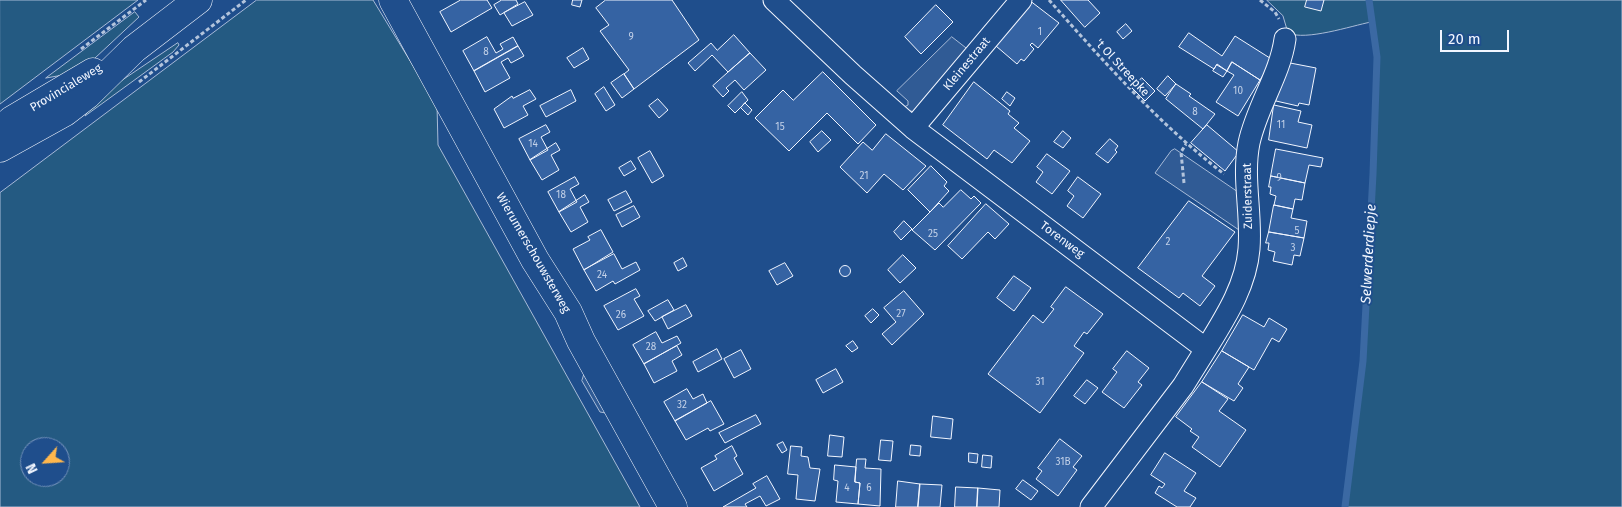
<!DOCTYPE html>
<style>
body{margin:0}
#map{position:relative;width:1622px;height:507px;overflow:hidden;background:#1f4e8c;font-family:"Fira Sans",sans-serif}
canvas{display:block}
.north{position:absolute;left:20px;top:437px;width:50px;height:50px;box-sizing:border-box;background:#1f4e8c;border:1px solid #7391ba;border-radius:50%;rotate:244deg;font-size:14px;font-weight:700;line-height:20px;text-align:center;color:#f2f6ff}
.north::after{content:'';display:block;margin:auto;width:18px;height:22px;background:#ffb74d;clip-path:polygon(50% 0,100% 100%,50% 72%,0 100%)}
.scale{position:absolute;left:1440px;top:30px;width:69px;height:22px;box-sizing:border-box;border:2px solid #f2f6ff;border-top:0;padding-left:6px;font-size:15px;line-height:18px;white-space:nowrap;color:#f2f6ff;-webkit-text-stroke:4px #1f4e8c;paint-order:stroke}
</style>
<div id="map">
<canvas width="1622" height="507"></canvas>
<div class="north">N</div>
<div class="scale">20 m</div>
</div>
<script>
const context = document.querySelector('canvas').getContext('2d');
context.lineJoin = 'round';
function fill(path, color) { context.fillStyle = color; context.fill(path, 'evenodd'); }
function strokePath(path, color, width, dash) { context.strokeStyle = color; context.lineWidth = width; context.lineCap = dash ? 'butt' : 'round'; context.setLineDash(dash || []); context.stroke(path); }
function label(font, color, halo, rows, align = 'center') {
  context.font = font + ' "Fira Sans",sans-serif'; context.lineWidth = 4; context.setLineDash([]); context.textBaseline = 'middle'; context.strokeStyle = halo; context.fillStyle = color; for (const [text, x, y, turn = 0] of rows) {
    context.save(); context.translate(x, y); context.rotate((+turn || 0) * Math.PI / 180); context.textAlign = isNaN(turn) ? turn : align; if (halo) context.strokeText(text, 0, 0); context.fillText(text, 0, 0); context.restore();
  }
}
const green = new Path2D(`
 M 0,0 L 138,0 L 0,104 Z
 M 257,0 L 373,0 L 437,105 L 438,145 L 640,507 L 0,507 L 0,193 ZM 30,447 L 60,447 L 60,477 L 30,477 Z
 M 1267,0 L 1622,0 L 1622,507 L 1344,507 L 1352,433 L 1363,361 L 1377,57 L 1371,22 C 1351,26 1306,41 1288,33 L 1283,16 Z
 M 135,12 L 139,17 L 80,72 L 46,78 Z
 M 178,43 L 179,45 L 173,52 L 85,116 L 93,100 Z`);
fill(green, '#245a82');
strokePath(green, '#a8bbd7', 1);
const parking = new Path2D(`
 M 952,37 L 970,51 L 915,112 L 906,110 L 904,107 L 908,105 L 908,101 L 897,91 Z
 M 1175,149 L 1238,192 L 1239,230 L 1155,173 L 1171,151 Z
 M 586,368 L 612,414 L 600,412 L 582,381 Z`);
fill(parking, '#305b95');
strokePath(parking, '#a8bbd7', 1);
strokePath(new Path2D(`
 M 1345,507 L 1363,361 L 1373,174 L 1377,57 L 1369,0`), '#3b69a3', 7);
const building = new Path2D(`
 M 461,0 L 487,0 L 492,8 L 451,32 L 440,12 Z
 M 502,0 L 516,0 L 518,4 L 500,15 L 494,5 Z
 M 573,0 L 582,0 L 580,7 L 572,5 Z
 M 606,0 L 672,0 L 699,40 L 634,89 L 624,74 L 629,70 L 600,31 L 609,25 L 596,8 Z
 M 1029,0 L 1059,23 L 1038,48 L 1032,43 L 1030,45 L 1034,49 L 1024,61 L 1021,59 L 1017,64 L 996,46 Z
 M 1061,0 L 1088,0 L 1100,13 L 1085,27 Z
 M 1307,0 L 1324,0 L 1321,11 L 1305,7 Z
 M 525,2 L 533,15 L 512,26 L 504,13 Z
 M 936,5 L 953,22 L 921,54 L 905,37 Z
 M 1126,24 L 1132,31 L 1123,39 L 1117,32 Z
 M 1189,33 L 1222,56 L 1235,36 L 1273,60 L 1260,80 L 1232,62 L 1227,71 L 1217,64 L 1214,69 L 1179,47 Z
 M 734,35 L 750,53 L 728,72 L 712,55 L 695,71 L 688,63 L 711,43 L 717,50 Z
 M 487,37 L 496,53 L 503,49 L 500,44 L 513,37 L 518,46 L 474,71 L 463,51 Z
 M 518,46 L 524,56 L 511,63 L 508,58 L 501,62 L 510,78 L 485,92 L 474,71 Z
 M 583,48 L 589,59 L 574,68 L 567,58 Z
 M 750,53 L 766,70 L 744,90 L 735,80 L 726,88 L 729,91 L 723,97 L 713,86 Z
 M 1232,62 L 1260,80 L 1238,116 L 1216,102 L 1234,75 L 1227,71 Z
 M 1285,62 L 1316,68 L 1309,105 L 1299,103 L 1298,106 L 1276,101 Z
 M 1217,65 L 1227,71 L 1223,77 L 1213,71 Z
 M 823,72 L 876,125 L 858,144 L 827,113 L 789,151 L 755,118 L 783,90 L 793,100 Z
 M 624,74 L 634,89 L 622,98 L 611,83 Z
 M 1168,76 L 1176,84 L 1165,96 L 1157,89 Z
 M 1142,78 L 1155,91 L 1145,101 L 1132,88 Z
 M 974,82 L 1010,111 L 1008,114 L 1019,123 L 1014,128 L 1030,141 L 1012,163 L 994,150 L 987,159 L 943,125 Z
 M 1176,84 L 1191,94 L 1189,96 L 1215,114 L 1203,129 L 1166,99 Z
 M 604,87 L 615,105 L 606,111 L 595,94 Z
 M 530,90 L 536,99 L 523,106 L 528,115 L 504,128 L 494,109 L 512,96 L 513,98 Z
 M 571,90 L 576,101 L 546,117 L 540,106 Z
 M 742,92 L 748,100 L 735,113 L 728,106 Z
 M 1007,92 L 1015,98 L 1010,106 L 1002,99 Z
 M 658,99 L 668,110 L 659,118 L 649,106 Z
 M 745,103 L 752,110 L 748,115 L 741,108 Z
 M 1274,105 L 1301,111 L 1298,122 L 1312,125 L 1307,148 L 1269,140 Z
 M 546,125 L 550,132 L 541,137 L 548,150 L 530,160 L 519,139 Z
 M 1207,125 L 1239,152 L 1225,171 L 1191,143 Z
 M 822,131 L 831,140 L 818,152 L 810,142 Z
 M 1063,131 L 1071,138 L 1063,148 L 1054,142 Z
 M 886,134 L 926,166 L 903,190 L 884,174 L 867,193 L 840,167 L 863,142 L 872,150 Z
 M 1110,139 L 1118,146 L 1115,150 L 1117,152 L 1108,163 L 1096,154 Z
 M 556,143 L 560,150 L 551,155 L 559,170 L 542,180 L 530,160 Z
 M 1276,149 L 1323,158 L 1321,167 L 1309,165 L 1305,183 L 1271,176 Z
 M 650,151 L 664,176 L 652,183 L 638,158 Z
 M 1047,154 L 1070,171 L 1052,194 L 1036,182 L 1043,172 L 1037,167 Z
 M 631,161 L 636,169 L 624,176 L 619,168 Z
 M 931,166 L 947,182 L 944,186 L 949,191 L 930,212 L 908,190 Z
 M 1271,176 L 1305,183 L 1302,200 L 1295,199 L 1293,209 L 1274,205 L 1276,196 L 1270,194 L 1271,187 L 1269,187 Z
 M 575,177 L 579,184 L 570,189 L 577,202 L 559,212 L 548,192 Z
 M 1078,177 L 1101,194 L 1083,218 L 1067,206 L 1074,196 L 1068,191 Z
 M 961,190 L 971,199 L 974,196 L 981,203 L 935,250 L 912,230 L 939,203 L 943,207 Z
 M 626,191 L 632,202 L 614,211 L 608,200 Z
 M 585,195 L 589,202 L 580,207 L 588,222 L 571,232 L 559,212 Z
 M 1189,201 L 1235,232 L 1202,276 L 1215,286 L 1200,306 L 1183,293 L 1179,298 L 1138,268 Z
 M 986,204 L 1009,224 L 995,239 L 988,232 L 962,259 L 948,246 Z
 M 1274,205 L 1293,209 L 1291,218 L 1307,221 L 1304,238 L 1269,232 Z
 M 634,206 L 640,217 L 622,227 L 616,215 Z
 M 904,221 L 912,229 L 901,240 L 894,232 Z
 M 601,230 L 613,252 L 584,270 L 573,249 L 590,240 L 588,237 Z
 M 1269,232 L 1304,238 L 1300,256 L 1294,255 L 1292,265 L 1273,261 L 1275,252 L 1268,250 L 1269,243 L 1266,243 Z
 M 614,254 L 622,269 L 636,262 L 640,270 L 615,284 L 613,281 L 596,291 L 584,270 Z
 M 903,255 L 916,268 L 900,283 L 888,270 Z
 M 683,258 L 687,266 L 678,271 L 674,263 Z
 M 785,263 L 793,276 L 777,285 L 769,271 Z
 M839.5 271a5.5 5.5 0 1 1 11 0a5.5 5.5 0 1 1-11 0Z
 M 1014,276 L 1031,288 L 1014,311 L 997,298 Z
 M 1066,287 L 1103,314 L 1087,334 L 1084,332 L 1074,346 L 1084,353 L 1040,413 L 988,374 L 1033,315 L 1043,323 L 1054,309 L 1051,307 Z
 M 636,289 L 640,296 L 634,299 L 644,316 L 618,330 L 604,306 Z
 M 904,291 L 924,314 L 892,345 L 882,334 L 896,322 L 884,308 Z
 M 668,300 L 674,310 L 655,321 L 648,311 Z
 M 686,305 L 692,316 L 668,329 L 662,317 Z
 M 873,309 L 879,315 L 871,323 L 865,316 Z
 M 1243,315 L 1264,327 L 1269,318 L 1287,329 L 1279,342 L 1272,338 L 1254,370 L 1222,351 Z
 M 656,332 L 662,343 L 677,336 L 681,343 L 644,364 L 633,345 Z
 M 853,341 L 858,348 L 852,352 L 846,346 Z
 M 677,346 L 682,355 L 672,361 L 677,371 L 654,383 L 644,364 Z
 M 717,349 L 722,359 L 698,372 L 693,362 Z
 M 741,350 L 751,369 L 734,378 L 724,359 Z
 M 1127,351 L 1149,368 L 1138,382 L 1142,385 L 1124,408 L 1102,392 L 1117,372 L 1113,369 Z
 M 1222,351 L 1249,367 L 1238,384 L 1243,388 L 1234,401 L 1202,382 Z
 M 836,369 L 843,382 L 823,393 L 816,380 Z
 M 1087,380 L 1098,388 L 1085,404 L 1074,396 Z
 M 1202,382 L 1228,399 L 1219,411 L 1246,430 L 1220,467 L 1192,447 L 1199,437 L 1190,431 L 1192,429 L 1176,417 Z
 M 687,389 L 693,399 L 703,394 L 707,403 L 675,421 L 664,402 Z
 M 711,401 L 724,424 L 710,431 L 708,428 L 686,440 L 675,421 Z
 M 756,415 L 761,424 L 725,443 L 719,433 Z
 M 933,416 L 953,419 L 951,439 L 931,437 Z
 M 830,435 L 844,437 L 842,457 L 828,456 Z
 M 1060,439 L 1082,456 L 1073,467 L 1077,470 L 1058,496 L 1036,479 L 1042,471 L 1038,468 Z
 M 881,440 L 893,441 L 891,461 L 879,460 Z
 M 783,442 L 787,450 L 782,453 L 777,445 Z
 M 911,445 L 921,446 L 920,456 L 910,455 Z
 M 732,446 L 737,456 L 734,458 L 743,474 L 714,491 L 701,468 L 717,459 L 715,456 Z
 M 791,446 L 802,447 L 801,456 L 808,457 L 810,468 L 820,469 L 815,501 L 796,499 L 798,475 L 788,474 Z
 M 969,453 L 978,454 L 977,463 L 969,462 Z
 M 1165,453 L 1196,473 L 1184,491 L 1196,498 L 1190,507 L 1177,507 L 1155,493 L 1159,486 L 1162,488 L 1165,484 L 1151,475 Z
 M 983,455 L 992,456 L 991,468 L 982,467 Z
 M 857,459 L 866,459 L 865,468 L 881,469 L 880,506 L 858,504 L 860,483 L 855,482 Z
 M 835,465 L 856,467 L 855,482 L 860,483 L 858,504 L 836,502 L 838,481 L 834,480 Z
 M 767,476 L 780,499 L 766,506 L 760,496 L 745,504 L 747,507 L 723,507 L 756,488 L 753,484 Z
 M 1023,480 L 1038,491 L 1031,500 L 1016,489 Z
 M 898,481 L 920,484 L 918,507 L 896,507 Z
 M 920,484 L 942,485 L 940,507 L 918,507 Z
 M 956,487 L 978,488 L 977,507 L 955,507 Z
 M 978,488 L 1000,490 L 999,507 L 977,507 Z`);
fill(building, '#3563a3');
strokePath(building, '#f2f6ff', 1);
const street = new Path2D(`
 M 774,0 L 853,75 L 913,128 L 1206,349 L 1183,386 L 1091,507
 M 913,128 L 1021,0
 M 1206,349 C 1225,318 1246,286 1249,249 C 1252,213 1242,178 1249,143 C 1257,106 1280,75 1285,39`);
const secondary = new Path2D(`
 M 393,0 L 535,260 L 568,312 L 581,341 L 673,507`);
const primary = new Path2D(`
 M 0,130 L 12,120 L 93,72
 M 0,148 L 65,112 L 87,95 L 134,49 L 198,0`);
strokePath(street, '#f2f6ff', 23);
strokePath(secondary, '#f2f6ff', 29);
strokePath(primary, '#f2f6ff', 29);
strokePath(new Path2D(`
 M 1049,0 C 1104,62 1158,123 1224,174
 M 1260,0 L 1275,12 L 1279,19
 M 81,49 L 146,0
 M 139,82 L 246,0
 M 1184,183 L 1181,152 L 1186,144`), '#b3c4dc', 3, [4, 2.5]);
strokePath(street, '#1f4e8c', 21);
strokePath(secondary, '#1f4e8c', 28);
strokePath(primary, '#1f4e8c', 28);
label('10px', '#c3d1e8', null, [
 ["1",1040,32],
 ["9",631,37],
 ["8",486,52],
 ["10",1238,91],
 ["8",1195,112],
 ["11",1281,125],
 ["15",780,127],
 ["14",533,144],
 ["21",864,176],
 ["9",1279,178],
 ["18",561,195],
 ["5",1297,231],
 ["25",933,234],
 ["2",1168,242],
 ["3",1293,248],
 ["24",602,275],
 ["27",901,314],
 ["26",621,315],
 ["28",651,347],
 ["31",1040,382],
 ["32",682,405],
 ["31B",1063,462],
 ["4",847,488],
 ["6",869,488]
]);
label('12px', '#f2f6ff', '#1f4e8c', [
 ["Kleinestraat",967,64,-50],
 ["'t Ol Streepke",1122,68,47],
 ["Provincialeweg",66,88,-31],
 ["Zuiderstraat",1248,196,-91],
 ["Torenweg",1062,240,37],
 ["Wierumerschouwsterweg",533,253,60]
]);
label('italic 14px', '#f2f6ff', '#1f4e8c', [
 ["Selwerderdiepje",1369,254,-87]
]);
</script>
